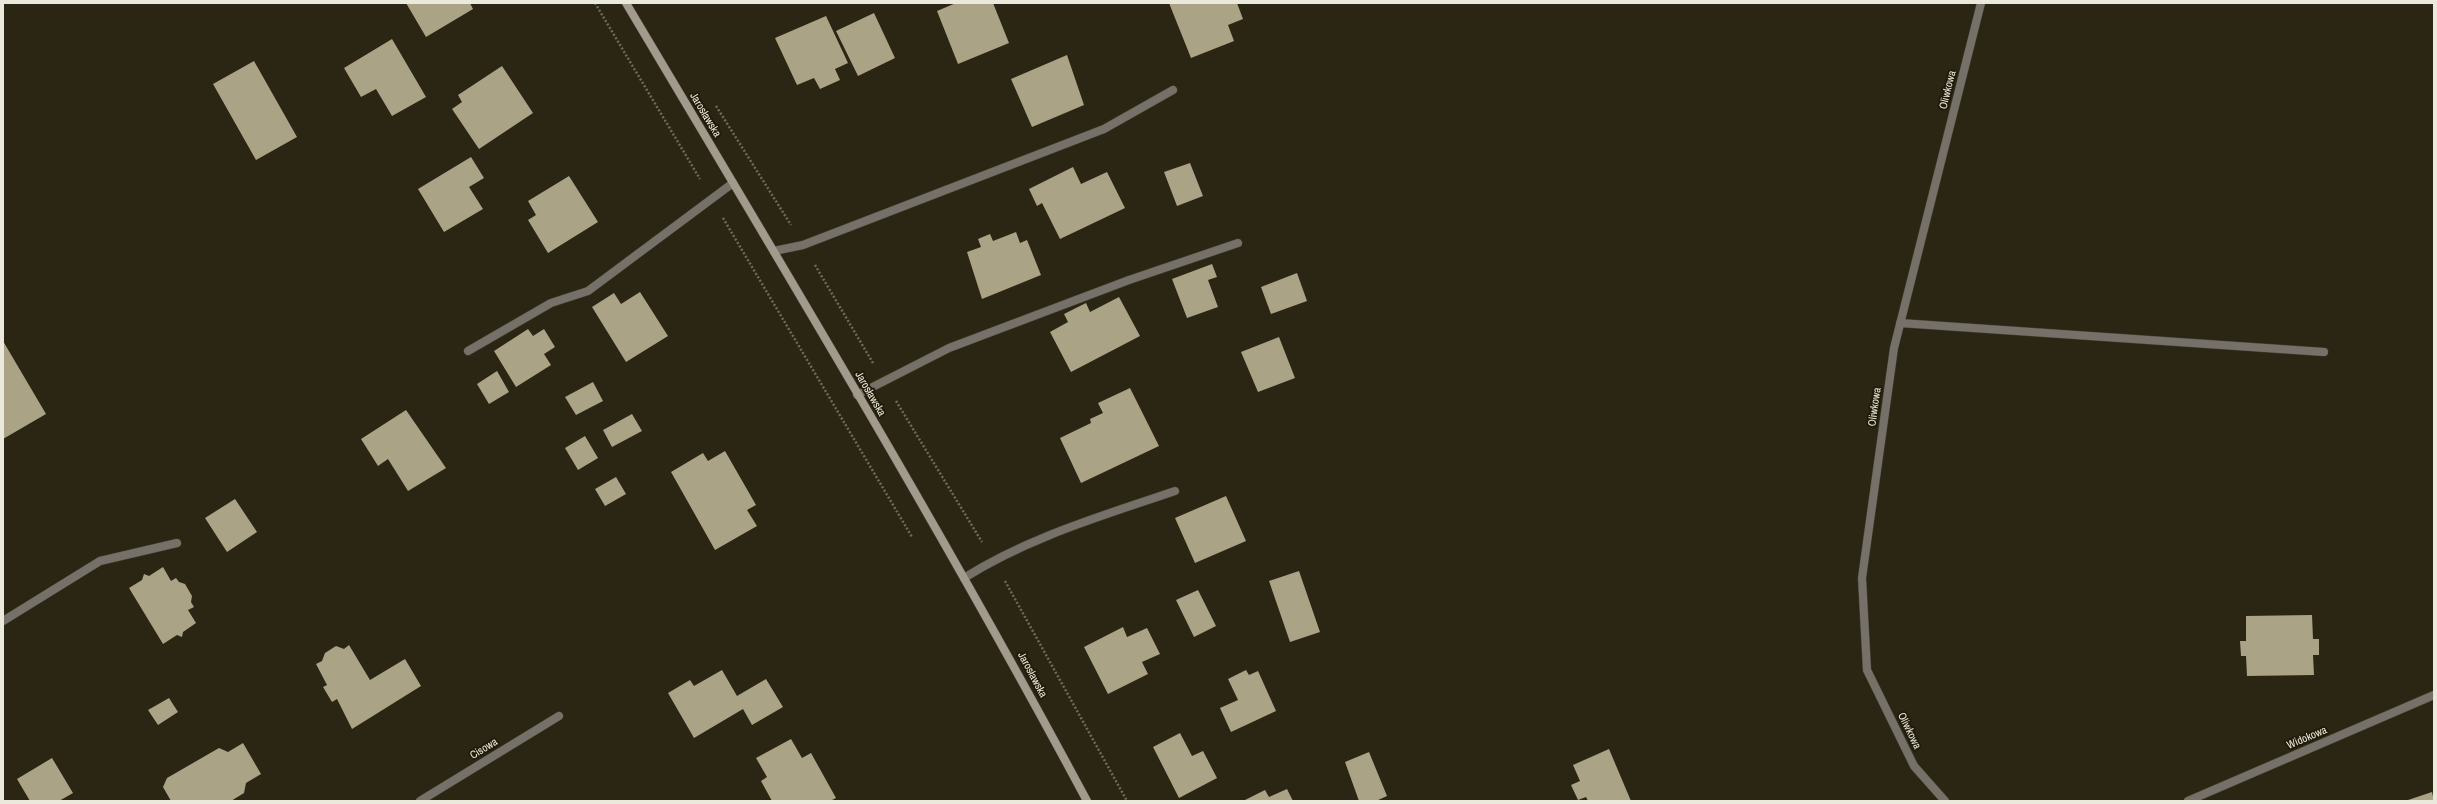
<!DOCTYPE html>
<meta charset="utf-8">
<style>
body{margin:0}
#map{position:relative;width:2437px;height:804px;overflow:hidden;background:#2b2614;font-family:"Archivo Narrow",sans-serif}
canvas{display:block}
.frame{position:absolute;inset:0;border:4px solid #ebe8dc;pointer-events:none}
</style>
<div id="map">
<canvas width="2437" height="804"></canvas>
<div class="frame"></div>
</div>
<script>
const context = document.querySelector('canvas').getContext('2d');
context.lineJoin = 'round';
function fill(path, color) { context.fillStyle = color; context.fill(path, 'evenodd'); }
function strokePath(path, color, width, dash) { context.strokeStyle = color; context.lineWidth = width; context.lineCap = dash ? 'butt' : 'round'; context.setLineDash(dash || []); context.stroke(path); }
function label(font, color, halo, rows, align = 'center') {
  context.font = font + ' "Archivo Narrow",sans-serif'; context.lineWidth = 4; context.setLineDash([]); context.textBaseline = 'middle'; context.strokeStyle = halo; context.fillStyle = color; for (const [text, x, y, turn = 0] of rows) {
    context.save(); context.translate(x, y); context.rotate((+turn || 0) * Math.PI / 180); context.textAlign = isNaN(turn) ? turn : align; if (halo) context.strokeText(text, 0, 0); context.fillText(text, 0, 0); context.restore();
  }
}
fill(new Path2D(`
 M 406,3 L 470,3 L 473,9 L 426,37 Z
 M 956,3 L 993,3 L 1009,43 L 958,64 L 937,11 Z
 M 1169,3 L 1237,3 L 1243,19 L 1228,25 L 1234,41 L 1191,58 Z
 M 874,13 L 895,58 L 858,76 L 836,31 Z
 M 826,16 L 848,63 L 835,69 L 840,80 L 820,89 L 814,78 L 797,85 L 775,38 Z
 M 392,39 L 426,97 L 392,116 L 376,89 L 361,97 L 344,68 Z
 M 1067,55 L 1084,105 L 1032,127 L 1011,79 Z
 M 254,61 L 297,137 L 256,160 L 213,84 Z
 M 502,66 L 533,113 L 479,149 L 452,109 L 462,102 L 458,95 Z
 M 471,157 L 484,178 L 469,187 L 483,209 L 444,232 L 418,189 Z
 M 1190,163 L 1203,196 L 1177,206 L 1164,172 Z
 M 1073,167 L 1081,184 L 1107,172 L 1125,208 L 1060,239 L 1042,203 L 1037,206 L 1029,189 Z
 M 569,176 L 598,222 L 548,253 L 528,220 L 536,215 L 528,201 Z
 M 1016,232 L 1020,243 L 1027,240 L 1041,275 L 982,299 L 967,252 L 981,247 L 978,239 L 990,234 L 993,241 Z
 M 1212,264 L 1217,277 L 1208,280 L 1218,307 L 1187,318 L 1172,279 Z
 M 1297,273 L 1307,301 L 1271,314 L 1261,287 Z
 M 640,292 L 668,336 L 626,362 L 592,307 L 614,293 L 621,304 Z
 M 1119,297 L 1140,336 L 1071,372 L 1050,332 L 1068,322 L 1064,314 L 1086,303 L 1090,312 Z
 M 528,329 L 533,336 L 544,329 L 555,347 L 544,354 L 551,365 L 516,387 L 494,351 Z
 M 1279,337 L 1295,378 L 1258,392 L 1241,352 Z
 M 3,341 L 46,414 L 3,439 Z
 M 497,371 L 509,392 L 489,404 L 477,384 Z
 M 593,382 L 603,401 L 576,415 L 565,397 Z
 M 1130,388 L 1159,446 L 1081,483 L 1060,438 L 1091,423 L 1090,419 L 1103,413 L 1098,403 Z
 M 406,410 L 446,468 L 408,491 L 388,459 L 378,466 L 361,439 Z
 M 632,414 L 642,431 L 612,447 L 603,430 Z
 M 585,436 L 598,458 L 578,470 L 565,448 Z
 M 725,451 L 756,505 L 747,510 L 757,526 L 715,550 L 671,472 L 703,453 L 708,461 Z
 M 616,477 L 626,494 L 605,506 L 595,489 Z
 M 1226,496 L 1246,541 L 1195,563 L 1175,518 Z
 M 235,499 L 257,532 L 227,552 L 205,518 Z
 M 163,567 L 171,581 L 176,578 L 179,582 L 185,584 L 192,596 L 191,602 L 194,607 L 188,610 L 196,623 L 183,632 L 182,637 L 177,635 L 163,644 L 129,588 L 142,580 L 144,574 L 149,576 Z
 M 1299,571 L 1320,632 L 1290,642 L 1269,581 Z
 M 1198,590 L 1216,626 L 1194,637 L 1176,600 Z
 M 2312,615 L 2313,639 L 2319,639 L 2319,655 L 2313,655 L 2314,675 L 2247,676 L 2246,656 L 2241,656 L 2240,641 L 2246,641 L 2246,616 Z
 M 1123,627 L 1127,637 L 1147,628 L 1160,654 L 1142,662 L 1148,674 L 1108,694 L 1084,647 Z
 M 349,645 L 370,680 L 405,659 L 421,686 L 352,729 L 337,699 L 332,702 L 323,687 L 327,685 L 316,664 L 322,661 L 325,653 L 336,646 L 344,649 Z
 M 722,670 L 737,696 L 766,679 L 783,707 L 752,725 L 743,709 L 694,738 L 668,693 L 690,680 L 694,686 Z
 M 1246,670 L 1249,675 L 1258,671 L 1276,711 L 1231,732 L 1220,708 L 1238,700 L 1228,679 Z
 M 169,698 L 178,712 L 158,725 L 148,710 Z
 M 1180,733 L 1192,756 L 1203,751 L 1217,778 L 1179,798 L 1153,747 Z
 M 791,739 L 802,758 L 811,753 L 836,798 L 830,801 L 772,801 L 761,781 L 767,777 L 756,758 Z
 M 243,743 L 261,774 L 246,783 L 244,793 L 231,801 L 171,801 L 163,787 L 167,778 L 219,748 L 228,752 Z
 M 1609,749 L 1631,801 L 1588,801 L 1586,797 L 1578,800 L 1571,785 L 1580,781 L 1573,765 Z
 M 1369,752 L 1387,796 L 1376,801 L 1359,801 L 1345,762 Z
 M 52,758 L 73,793 L 59,801 L 30,801 L 17,779 Z
 M 1287,789 L 1293,801 L 1243,801 L 1265,790 L 1269,797 Z
 M 2432,792 L 2434,801 L 2405,801 Z`), '#aba385');
const lane = new Path2D(`
 M 774,251 L 803,245 L 1104,129 L 1173,90
 M 1900,323 L 2324,352
 M 468,351 L 551,303 L 588,291 L 733,183
 M 857,395 L 949,348 L 1129,280 L 1238,243
 M 964,578 C 1029,537 1102,516 1175,491
 M 3,621 L 100,561 L 177,543
 M 1945,801 L 1914,766 L 1867,670 L 1862,578 L 1894,348 L 1981,3`);
const street = new Path2D(`
 M 420,801 L 559,716
 M 2188,801 L 2434,695`);
const secondary = new Path2D(`
 M 626,3 C 783,267 942,530 1087,801`);
strokePath(lane, '#464130', 9);
strokePath(street, '#464130', 9);
strokePath(secondary, '#464130', 9);
strokePath(new Path2D(`
 M 595,3 L 700,179
 M 716,106 L 791,225
 M 723,218 L 912,537
 M 815,265 L 873,363
 M 896,401 L 982,542
 M 1005,581 L 1127,801`), '#6f6a5a', 2.5, [2, 2]);
strokePath(lane, '#757068', 8);
strokePath(street, '#757068', 8);
strokePath(secondary, '#a29a8d', 8);
label('11px', '#ebe8dc', '#211c0a', [
 ["Oliwkowa",1948,90,-76],
 ["Jarosławska",705,115,59],
 ["Jarosławska",870,394,60],
 ["Oliwkowa",1875,407,-82],
 ["Jarosławska",1032,675,62],
 ["Oliwkowa",1909,731,64],
 ["Widokowa",2307,738,-23],
 ["Cisowa",484,749,-31]
]);
</script>
